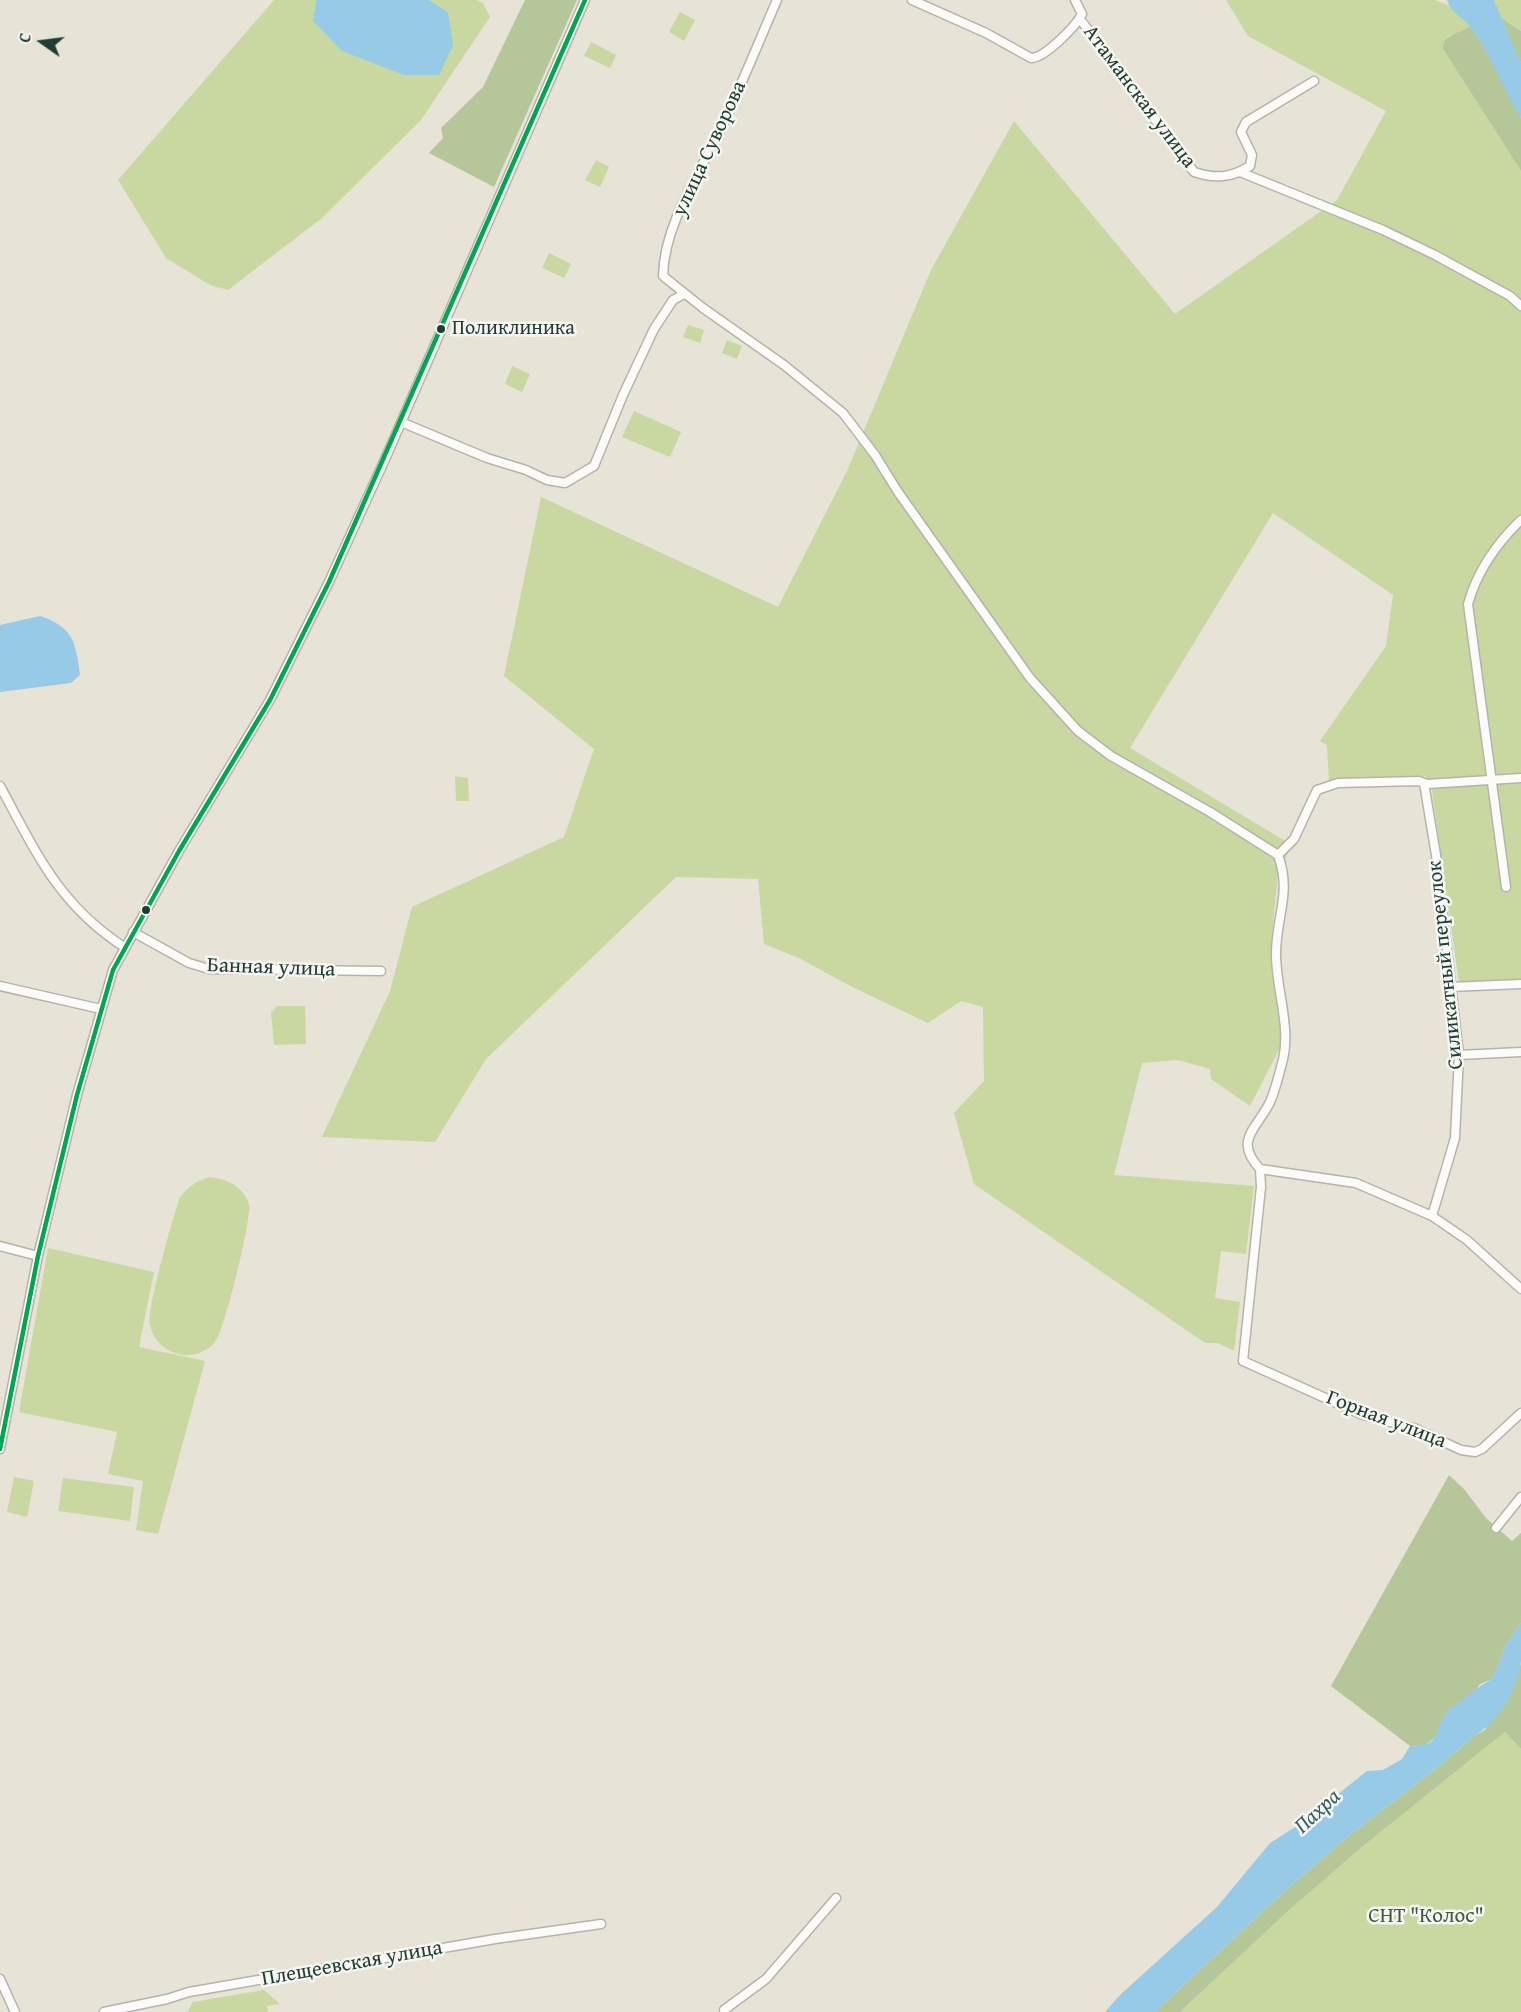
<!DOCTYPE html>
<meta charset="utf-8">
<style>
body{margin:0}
#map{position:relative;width:1521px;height:2012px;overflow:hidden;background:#e8e3d7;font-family:"Gentium Book Plus",serif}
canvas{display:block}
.north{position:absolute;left:12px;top:12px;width:60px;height:60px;-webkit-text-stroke:4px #f6f6f2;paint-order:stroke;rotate:284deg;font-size:16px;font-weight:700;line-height:24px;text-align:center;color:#1f3d34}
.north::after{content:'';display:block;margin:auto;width:21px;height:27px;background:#1f3d34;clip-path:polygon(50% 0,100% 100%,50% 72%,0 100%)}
</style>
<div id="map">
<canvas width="1521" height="2012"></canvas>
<div class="north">С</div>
</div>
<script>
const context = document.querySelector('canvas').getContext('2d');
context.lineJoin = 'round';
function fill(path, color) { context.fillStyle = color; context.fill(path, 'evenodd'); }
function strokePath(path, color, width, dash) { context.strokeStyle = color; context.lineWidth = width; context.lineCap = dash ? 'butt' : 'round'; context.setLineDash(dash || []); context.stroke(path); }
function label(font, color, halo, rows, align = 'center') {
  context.font = font + ' "Gentium Book Plus",serif'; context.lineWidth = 5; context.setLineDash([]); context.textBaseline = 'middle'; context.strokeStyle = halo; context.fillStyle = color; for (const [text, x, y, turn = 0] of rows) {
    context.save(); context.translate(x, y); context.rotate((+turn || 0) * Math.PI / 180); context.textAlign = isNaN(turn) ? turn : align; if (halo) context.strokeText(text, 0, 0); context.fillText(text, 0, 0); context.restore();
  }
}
fill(new Path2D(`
 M 274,0 L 316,0 L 313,21 L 448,12 L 429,0 L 476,0 L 483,3 L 490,17 L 421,120 L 322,218 L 228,290 L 210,285 L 166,258 L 118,180 Z
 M 1226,0 L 1435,0 L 1448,5 L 1470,26 L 1462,32 L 1448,36 L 1443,49 L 1521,171 L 1521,981 L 1459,983 L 1431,784 L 1425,776 L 1329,781 L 1327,745 L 1320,741 L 1386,646 L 1393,595 L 1273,513 L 1130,748 L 1292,845 L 1278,873 L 1272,935 L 1282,1044 L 1250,1106 L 1211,1079 L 1210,1069 L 1178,1060 L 1142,1063 L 1114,1175 L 1254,1186 L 1246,1254 L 1221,1251 L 1215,1298 L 1240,1302 L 1234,1351 L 1218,1343 L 1205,1343 L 974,1184 L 954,1113 L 984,1081 L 983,1007 L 961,1001 L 928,1023 L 852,987 L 799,958 L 764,944 L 758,879 L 676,877 L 486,1059 L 435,1142 L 322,1137 L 390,991 L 412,907 L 564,837 L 594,749 L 504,676 L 541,497 L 778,607 L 847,471 L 931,270 L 1014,121 L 1175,314 L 1337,200 L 1386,111 L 1248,36 Z
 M 1494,0 L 1521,0 L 1521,31 L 1501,18 Z
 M 680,12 L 695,20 L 684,41 L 669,32 Z
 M 591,42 L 616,55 L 610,68 L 584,56 Z
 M 596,160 L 609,167 L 600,187 L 585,180 Z
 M 549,253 L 571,264 L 564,278 L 542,268 Z
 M 688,325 L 704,330 L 700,343 L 683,337 Z
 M 727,340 L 742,346 L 737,359 L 722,353 Z
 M 512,366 L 530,374 L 522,392 L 505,384 Z
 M 634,411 L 681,432 L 670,457 L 622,437 Z
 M 455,776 L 468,778 L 469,801 L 456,801 Z
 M 277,1006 L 305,1006 L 306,1044 L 274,1045 L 271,1013 Z
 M 210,1177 C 227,1179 243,1186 249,1204 C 252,1218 225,1329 215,1342 C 207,1352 191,1358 178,1354 C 164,1350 154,1341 150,1326 C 146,1311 173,1217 180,1197 C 189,1186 196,1181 210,1177 Z
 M 48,1248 L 154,1272 L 139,1347 L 205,1361 L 158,1534 L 136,1530 L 143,1481 L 108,1474 L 117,1432 L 19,1412 Z
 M 14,1477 L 34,1481 L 27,1517 L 7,1512 Z
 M 63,1478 L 134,1487 L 130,1521 L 58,1511 Z
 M 1505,1732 L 1521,1749 L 1521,2012 L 1180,2012 L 1288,1911 L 1362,1847 Z
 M 264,1990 L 280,2004 L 267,2006 L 268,2012 L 187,2012 L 193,2002 Z`), '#c9d7a1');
fill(new Path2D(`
 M 525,0 L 577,0 L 494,187 L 429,153 L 443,138 L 441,128 L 483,87 Z
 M 1501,18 L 1521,31 L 1521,63 L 1519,60 Z
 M 1470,26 L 1486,50 L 1521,118 L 1521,171 L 1443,49 C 1443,33 1459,35 1470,26 Z
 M 1449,1475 L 1464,1489 L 1486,1518 L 1512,1541 L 1521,1533 L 1521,1623 L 1505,1647 L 1492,1679 L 1480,1684 L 1474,1693 L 1447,1712 L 1438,1735 L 1423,1747 L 1410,1746 L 1331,1686 Z
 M 1521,1664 L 1521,1749 L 1505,1732 L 1362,1847 L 1288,1911 L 1180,2012 L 1155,2012 C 1216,1955 1276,1897 1340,1843 C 1385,1806 1432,1775 1475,1735 L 1485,1730 Z`), '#b5c799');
fill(new Path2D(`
 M 316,0 L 429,0 L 448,12 L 453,45 L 439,75 L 404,75 L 342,51 L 313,21 Z
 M 1447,0 L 1494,0 L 1521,63 L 1521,118 C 1502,89 1492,55 1471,28 C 1464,18 1450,12 1447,0 Z
 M 40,616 C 73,627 76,642 80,675 L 71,683 L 0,692 L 0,625 Z
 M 1521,1623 C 1521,1636 1521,1649 1521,1661 C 1519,1687 1498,1723 1475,1735 C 1432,1775 1385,1806 1340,1843 C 1276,1897 1216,1955 1155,2012 L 1105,2012 L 1120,1995 L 1217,1907 L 1270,1843 L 1303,1822 L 1367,1771 L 1383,1770 L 1402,1759 L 1410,1746 C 1443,1748 1433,1728 1447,1712 C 1450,1708 1488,1680 1492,1679 L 1505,1647 Z`), '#96cae6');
const minor = new Path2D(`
 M 777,0 C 758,44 740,88 720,131 C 698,176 664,225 663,276 L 703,308 L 784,365 L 843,413 L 875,455 L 898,492 L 1030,678 L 1078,731 L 1111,756 L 1210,812 L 1278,855
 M 912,0 L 986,33 L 1031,58 C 1045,58 1076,26 1082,14 L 1075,0
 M 1080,19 L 1194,172 C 1215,179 1231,178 1250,166 L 1252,155 L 1241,132 L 1246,122 L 1314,81
 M 1240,172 L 1383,230 L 1435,255 L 1510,296 L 1521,306
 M 401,422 L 487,458 L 526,470 L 547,480 L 565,483 L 594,466 L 623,395 L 654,329 L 673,300 L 684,294
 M 1424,783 L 1436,855 L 1459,1055 L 1455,1138 L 1432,1216
 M 0,786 C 36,852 58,904 124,947
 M 1278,855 L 1294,839 L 1317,790 L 1338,783 L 1419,781 L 1427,784 L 1521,778
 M 1506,887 L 1468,604 C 1477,572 1497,543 1521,520
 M 133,932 L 189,963 L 209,969 L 381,971
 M 0,986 L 101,1009
 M 1450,987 L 1521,984
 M 1459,1055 L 1521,1052
 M 1260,1169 L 1261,1187 L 1243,1361 L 1363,1415 L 1414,1428 L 1461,1450 L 1475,1452 L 1482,1449 L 1521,1413
 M 1260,1169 C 1233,1140 1257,1129 1270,1102 C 1275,1091 1278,1078 1281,1067 C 1293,1029 1276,992 1276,954 C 1276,916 1292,893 1278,855
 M 1260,1169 L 1356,1183 L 1432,1216 L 1467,1240 L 1521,1289
 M 0,1246 L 38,1256
 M 0,1449 L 38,1256 L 77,1095 L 113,970 L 179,851 L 270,700 L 329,582 L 386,457 L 585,0
 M 1496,1528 L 1521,1497
 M 0,1979 L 15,2012
 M 724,2010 L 766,1979 L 836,1898
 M 104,2012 L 167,1999 L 189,1992 L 495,1939 L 601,1924`);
strokePath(minor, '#b4b4ab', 11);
strokePath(minor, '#fcfbf9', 8);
strokePath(new Path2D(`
 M 0,1449 L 38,1256 L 77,1095 L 113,970 L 179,851 L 270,700 L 329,582 L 585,0`), '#00a651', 4.5);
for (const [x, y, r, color] of [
 [441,329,5,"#1f3d34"],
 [146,910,5,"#1f3d34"]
]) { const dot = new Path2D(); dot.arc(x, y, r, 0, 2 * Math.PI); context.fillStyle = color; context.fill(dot); strokePath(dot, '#f6f6f2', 2); }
label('20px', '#1f3d34', '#f6f6f2', [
 ["Поликлиника",452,329]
], 'left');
label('21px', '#1f3d34', '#f6f6f2', [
 ["Атаманская улица",1139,97,53],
 ["улица Суворова",710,149,-65],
 ["Силикатный переулок",1446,965,-96],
 ["Банная улица",271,968,2],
 ["Горная улица",1386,1420,21],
 ["Плещеевская улица",352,1964,-10]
]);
label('21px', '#3c5a41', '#f6f6f2', [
 ["СНТ \"Колос\"",1426,1917]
]);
label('italic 22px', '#345e62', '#f6f6f2', [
 ["Пахра",1318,1812,-43]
]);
</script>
